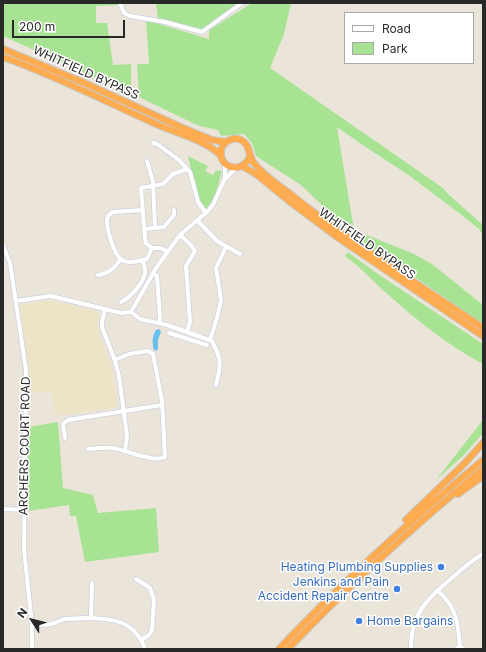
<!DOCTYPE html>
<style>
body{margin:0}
#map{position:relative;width:486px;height:652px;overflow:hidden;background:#ebe5d9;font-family:Inter,sans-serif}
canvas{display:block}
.frame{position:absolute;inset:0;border:4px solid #282828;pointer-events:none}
.legend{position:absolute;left:344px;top:12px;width:130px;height:52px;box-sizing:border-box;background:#fff;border:1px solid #a9a9a9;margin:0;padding:5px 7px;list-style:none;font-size:12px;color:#282828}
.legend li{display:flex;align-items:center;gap:8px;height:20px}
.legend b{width:20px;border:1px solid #a9a9a9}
.north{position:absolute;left:12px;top:600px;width:40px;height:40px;-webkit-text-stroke:3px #fff;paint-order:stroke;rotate:306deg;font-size:11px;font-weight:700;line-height:16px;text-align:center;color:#282828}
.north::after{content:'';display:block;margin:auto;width:14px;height:18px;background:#282828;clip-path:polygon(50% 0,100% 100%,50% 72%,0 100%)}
.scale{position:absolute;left:12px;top:20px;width:113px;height:18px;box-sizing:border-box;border:2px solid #282828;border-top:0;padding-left:5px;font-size:12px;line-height:14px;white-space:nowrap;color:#282828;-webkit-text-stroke:3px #fff;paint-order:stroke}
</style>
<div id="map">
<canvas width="486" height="652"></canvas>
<div class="frame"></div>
<ul class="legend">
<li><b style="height:5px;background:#fff"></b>Road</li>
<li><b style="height:11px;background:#a8e394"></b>Park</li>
</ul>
<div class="north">N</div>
<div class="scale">200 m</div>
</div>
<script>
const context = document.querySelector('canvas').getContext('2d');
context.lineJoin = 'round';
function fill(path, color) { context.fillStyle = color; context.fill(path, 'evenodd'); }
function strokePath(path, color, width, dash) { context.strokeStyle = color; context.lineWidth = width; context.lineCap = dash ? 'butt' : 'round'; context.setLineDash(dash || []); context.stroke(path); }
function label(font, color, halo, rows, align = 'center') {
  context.font = font + ' Inter,sans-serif'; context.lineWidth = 3; context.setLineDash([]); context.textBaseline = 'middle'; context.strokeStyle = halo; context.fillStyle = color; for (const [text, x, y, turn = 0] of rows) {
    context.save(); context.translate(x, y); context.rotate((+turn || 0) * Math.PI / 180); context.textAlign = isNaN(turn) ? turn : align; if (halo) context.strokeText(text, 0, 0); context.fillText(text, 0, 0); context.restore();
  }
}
fill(new Path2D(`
 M 50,300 L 100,312 L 98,324 L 100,336 L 112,369 L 118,403 L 114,408 L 58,416 L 57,413 L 54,413 L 51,391 L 30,393 L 20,307 L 24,304 Z`), '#ede4c8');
fill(new Path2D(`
 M 3,3 L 118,3 L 118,5 L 96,6 L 96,23 L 107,23 L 113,65 L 131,64 L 131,97 L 105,82 L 3,36 Z
 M 156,3 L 238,3 L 201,30 L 158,19 Z
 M 252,3 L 291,3 L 284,34 L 270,68 L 443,188 L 448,194 L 483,225 L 483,235 L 479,229 L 459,213 L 410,176 L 361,144 L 337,127 L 354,230 L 412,253 L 432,264 L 483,305 L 483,324 L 393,262 L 346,232 L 348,228 L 352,229 L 337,220 L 301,185 L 256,156 L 252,143 L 244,134 L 221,136 L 218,130 L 199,126 L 139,97 L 137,64 L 149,64 L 146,20 L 209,39 L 209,30 Z
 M 188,156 L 208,166 L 205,171 L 213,175 L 216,170 L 222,171 L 215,197 L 206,209 L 197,197 Z
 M 348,252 L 378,274 L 483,344 L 483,364 C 447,345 414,318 384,291 C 371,279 359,266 345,256 Z
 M 483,420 L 483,433 L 464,455 L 436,480 Z
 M 58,422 L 63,488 L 93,495 L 98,513 L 156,508 L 159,552 L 85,562 L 76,516 L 70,516 L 69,505 L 28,511 L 28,427 Z`), '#a8e394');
fill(new Path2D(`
 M 159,329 L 161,332 L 158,340 L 158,349 L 156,351 L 154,350 C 152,343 152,336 156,330 Z`), '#69c0f0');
const minor = new Path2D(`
 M 120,3 L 124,13 L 130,16 L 165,22 L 202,32 L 242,3
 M 153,143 L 157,144 L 179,160 L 190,172 L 198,202 L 206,213
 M 147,161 L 153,182 L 155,228
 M 225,179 L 236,168
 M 143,210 L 113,212 C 110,214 108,215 107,219 C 106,227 114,256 122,260 C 128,264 140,261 147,259 L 152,248
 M 197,220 L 217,241 L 240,254
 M 144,229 L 164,227 L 174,215 L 174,210
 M 180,235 L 190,244 L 195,251 L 186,266 L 190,322 L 187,332
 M 3,245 L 10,263 L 26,370 L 24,549 L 32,625 L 32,649
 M 168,252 L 161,248 L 152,248 L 146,243 L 145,238 L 141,188 L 163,184 L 173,174 L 187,169
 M 153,273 L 157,276 L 160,318 L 159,323
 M 98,275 C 109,273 114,269 120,260
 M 16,301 L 51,296 L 121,313 L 131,312 L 156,268 L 180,235 L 208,211 L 213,205 L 225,178 L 225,164
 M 121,302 C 130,298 144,282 145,273 C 146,269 144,264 142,260
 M 105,309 L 102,322 L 102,327 L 115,361 L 119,376 L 127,436 L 125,451
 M 131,312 L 140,319 L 167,325 L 212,341 C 222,360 221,365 216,385
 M 169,333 L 207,345
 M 210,340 L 217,318 L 221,300 L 216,268 L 226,247
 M 65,438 L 63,424 L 68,420 L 162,405
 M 88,449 C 97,448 105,447 113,448 C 126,450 154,463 165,457 L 162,401 L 153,354 L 148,351 L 129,354 L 115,360
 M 3,509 L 25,510
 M 136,579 L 150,588 L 154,600 L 152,630 L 149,635 L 141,640
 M 437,590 C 457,607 458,623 460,647
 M 91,618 L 92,583
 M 32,625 C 38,625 45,625 51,624 C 56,623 60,620 65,619 C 72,618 78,619 84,618 C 111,618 135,620 145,649
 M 411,649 C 410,614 428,598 453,577 C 463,568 472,560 483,554
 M 455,649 L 460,647 L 464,649`);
const highway = new Path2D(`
 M 3,49 L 82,82 L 185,129 L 212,140 L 226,142
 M 3,57 C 56,76 105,101 156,124 C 174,132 210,142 221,156
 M 250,155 C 245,174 219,170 221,151 C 222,142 233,136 241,140 C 251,145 248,156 254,163 C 263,175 277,184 289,193 C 350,242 418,284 483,328
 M 242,166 L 256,174 L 289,201 L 340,239 L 483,336
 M 458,494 L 483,476
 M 406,520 L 465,463 L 483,443
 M 279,649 C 343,581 412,519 483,460
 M 288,649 C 350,584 414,526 483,469`);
strokePath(minor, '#ced0e2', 5.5);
strokePath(highway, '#c7c7c7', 8);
strokePath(minor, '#fff', 4);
strokePath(highway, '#ffab50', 6);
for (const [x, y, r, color] of [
 [441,567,4,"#3f7fe0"],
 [397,589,4,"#3f7fe0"],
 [359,621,4,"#3f7fe0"]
]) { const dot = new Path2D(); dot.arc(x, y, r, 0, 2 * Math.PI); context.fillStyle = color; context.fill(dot); strokePath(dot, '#fff', 1.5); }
label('12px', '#282828', '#fff', [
 ["WHITFIELD BYPASS",86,73,24],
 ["WHITFIELD BYPASS",367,244,35],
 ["ARCHERS COURT ROAD",25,446,-89]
]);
label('12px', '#366cbe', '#fff', [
 ["Heating Plumbing Supplies",433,567],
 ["Jenkins and Pain",389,582],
 ["Accident Repair Centre",389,596],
 ["Home Bargains",367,621,"left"]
], 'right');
</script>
